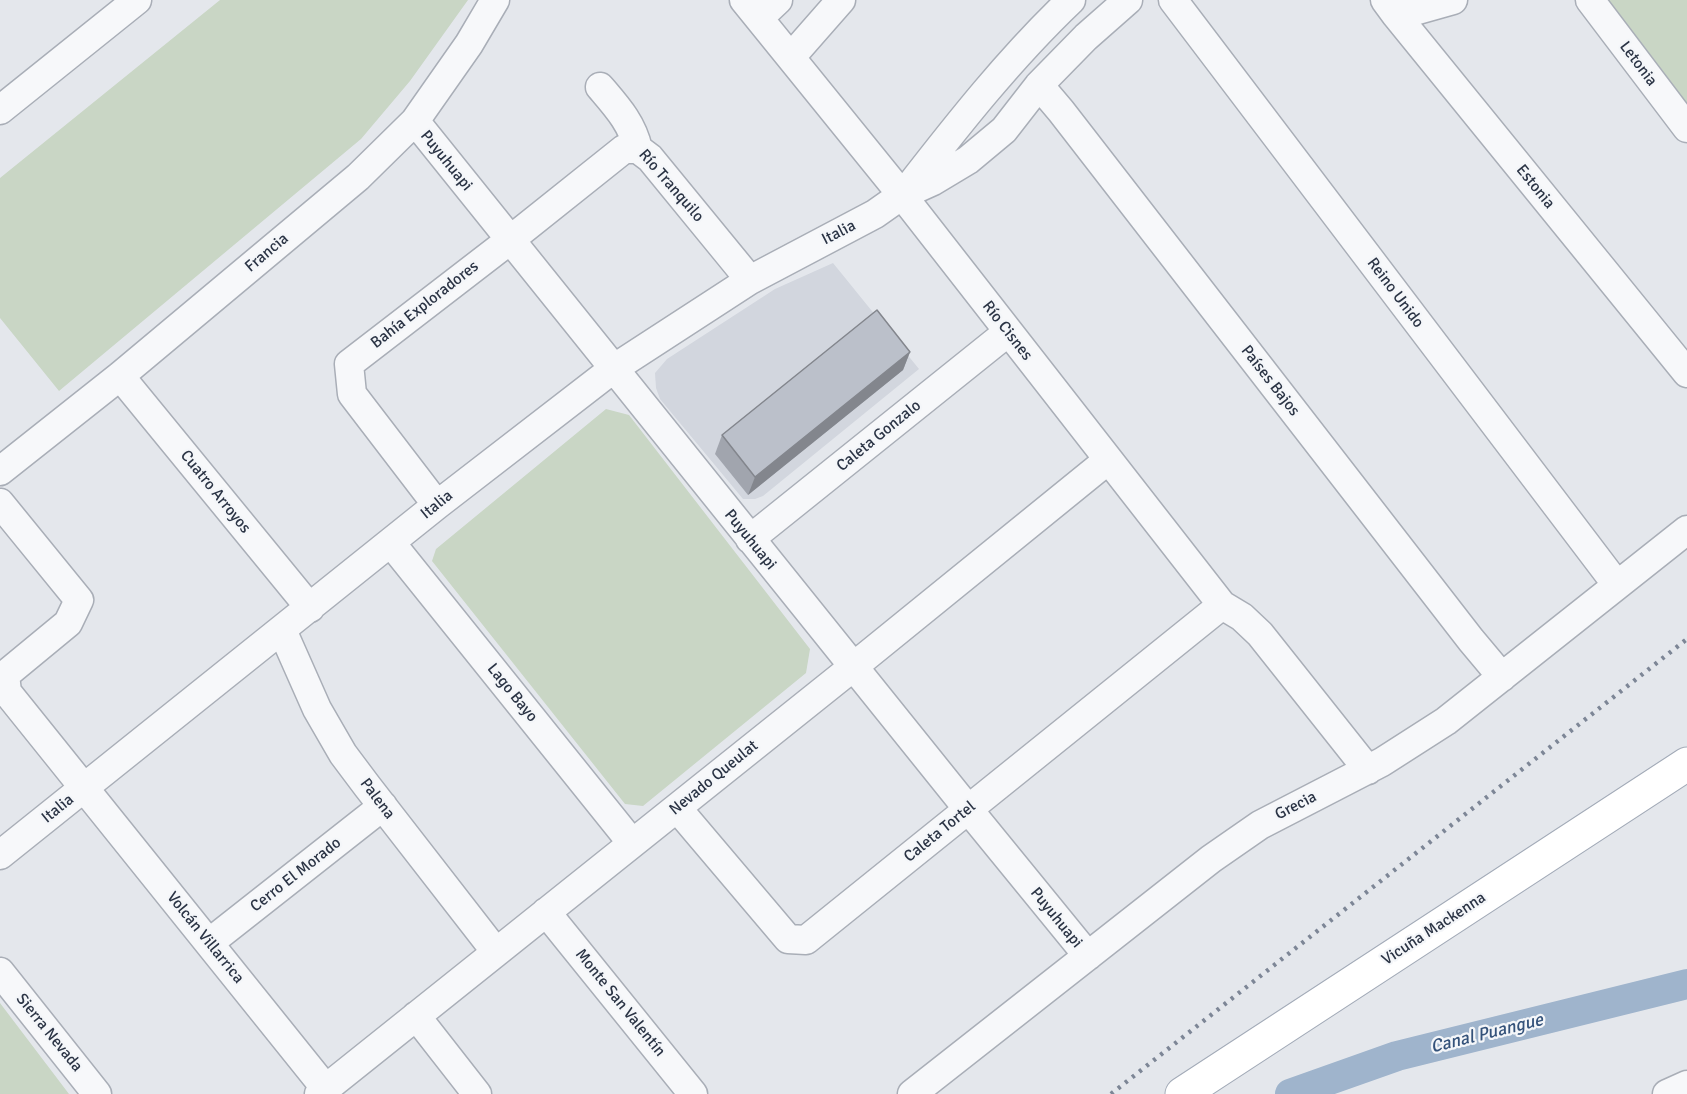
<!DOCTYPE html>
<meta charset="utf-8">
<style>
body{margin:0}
canvas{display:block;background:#e4e7ec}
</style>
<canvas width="1687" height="1094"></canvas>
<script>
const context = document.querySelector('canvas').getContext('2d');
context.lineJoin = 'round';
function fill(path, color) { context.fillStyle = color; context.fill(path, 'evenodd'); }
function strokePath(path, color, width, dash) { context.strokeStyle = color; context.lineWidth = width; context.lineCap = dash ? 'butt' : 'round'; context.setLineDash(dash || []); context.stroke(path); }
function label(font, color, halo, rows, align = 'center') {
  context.font = font + ' Signika,sans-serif'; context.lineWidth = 4.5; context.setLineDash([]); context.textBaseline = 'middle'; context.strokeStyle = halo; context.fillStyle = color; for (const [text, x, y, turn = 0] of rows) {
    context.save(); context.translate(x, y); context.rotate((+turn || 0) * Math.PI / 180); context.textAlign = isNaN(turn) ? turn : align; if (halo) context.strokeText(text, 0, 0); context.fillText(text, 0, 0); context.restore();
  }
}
fill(new Path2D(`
 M 833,263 L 919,369 L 763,496 L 755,499 L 743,499 L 660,399 L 656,388 L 655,373 L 667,359 L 775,289 Z`), '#d2d6de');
fill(new Path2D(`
 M 220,0 L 468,0 L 410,81 L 361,139 L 59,391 L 0,318 L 0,178 Z
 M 1597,0 L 1687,0 L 1687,118 Z
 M 606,409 L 629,415 L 810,649 L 806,673 L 643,806 L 625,804 L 432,561 L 436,549 Z
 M 0,1003 L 69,1094 L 0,1094 Z`), '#c9d6c5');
strokePath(new Path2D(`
 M 1290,1094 L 1397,1056 L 1687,984`), '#9fb4cc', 30);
const minor = new Path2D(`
 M 744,0 L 902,195 L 1222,605 L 1242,617 L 1260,634 L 1368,770
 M 1173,0 L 1617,585
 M 1385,0 L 1396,15 L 1687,373
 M 1590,0 L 1687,128
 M 1396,15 L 1414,11 L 1453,0
 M 759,18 L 778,0
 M 791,57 L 841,0
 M 1039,85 L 1061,111 L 1471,640 L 1502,677
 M 600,87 C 617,107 632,123 638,149 L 650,158 L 750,280
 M 0,110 L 137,0
 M 415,121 L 968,809 L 1088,956
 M 906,191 C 958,124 1010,58 1071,0
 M 120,376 L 310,608
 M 0,471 L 120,376 L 358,177 L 415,121 L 469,44 L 495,0
 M 0,503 L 79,600 L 68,623 L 5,675 L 7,692 L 326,1089
 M 437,505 L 352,394 L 349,364 L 510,240 L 624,149 L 638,149
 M 750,539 L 1008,332
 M 391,543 L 632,843
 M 282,630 L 317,709 L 343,754 L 367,786 L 496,952
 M 677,808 L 788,939 L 806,940 L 1222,605
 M 0,855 L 437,505 L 613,369 L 750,280 L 875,214 L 902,195 L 933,181 L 968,160 L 1004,130 L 1039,85 L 1086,37 L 1128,0
 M 546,912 L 693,1094
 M 209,943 L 383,806
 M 0,972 L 97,1094
 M 416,1016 L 477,1094
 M 319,1094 L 853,667 L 1108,460
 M 912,1094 L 1211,859 L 1260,825 L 1382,762 L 1446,721 L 1687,530
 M 1667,1094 L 1687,1085`);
const primary = new Path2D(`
 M 1182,1094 L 1687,764`);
strokePath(minor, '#a9aeb7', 31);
strokePath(primary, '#a3abb8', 35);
strokePath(minor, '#f7f8fa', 28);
strokePath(primary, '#fff', 33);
strokePath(new Path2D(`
 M 1111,1094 L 1687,639`), '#7d8696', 4.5, [3, 6]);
fill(new Path2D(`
 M 910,352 L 903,370 L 748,495 L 715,454 L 722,435 Z`), '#a1a5ae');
fill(new Path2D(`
 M 910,352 L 903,370 L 748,495 L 755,477 Z`), '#83868d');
const building = new Path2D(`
 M 877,310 L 910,352 L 755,477 L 722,435 Z`);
fill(building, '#bbc0ca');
strokePath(building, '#83868d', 1.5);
label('16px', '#2b3445', '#f4f6f9', [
 ["Letonia",1638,64,53],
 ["Puyuhuapi",446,161,51],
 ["Río Tranquilo",671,186,49],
 ["Estonia",1535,187,51],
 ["Italia",839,233,-27],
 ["Francia",267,253,-40],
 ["Reino Unido",1395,293,53],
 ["Bahía Exploradores",425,305,-38],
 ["Río Cisnes",1007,331,52],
 ["Países Bajos",1270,381,52],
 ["Caleta Gonzalo",879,436,-39],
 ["Cuatro Arroyos",215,492,51],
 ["Italia",437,505,-39],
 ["Puyuhuapi",750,540,51],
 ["Lago Bayo",512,693,51],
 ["Nevado Queulat",714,778,-39],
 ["Palena",377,799,53],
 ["Grecia",1296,806,-27],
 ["Italia",58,809,-39],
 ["Caleta Tortel",940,832,-39],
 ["Cerro El Morado",296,875,-38],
 ["Puyuhuapi",1056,918,51],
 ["Vicuña Mackenna",1434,929,-33],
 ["Volcán Villarrica",205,938,51],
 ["Monte San Valentín",620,1003,51],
 ["Sierra Nevada",49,1033,51]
]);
label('italic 18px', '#34527a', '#f4f6f9', [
 ["Canal Puangue",1487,1034,-14]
]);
</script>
